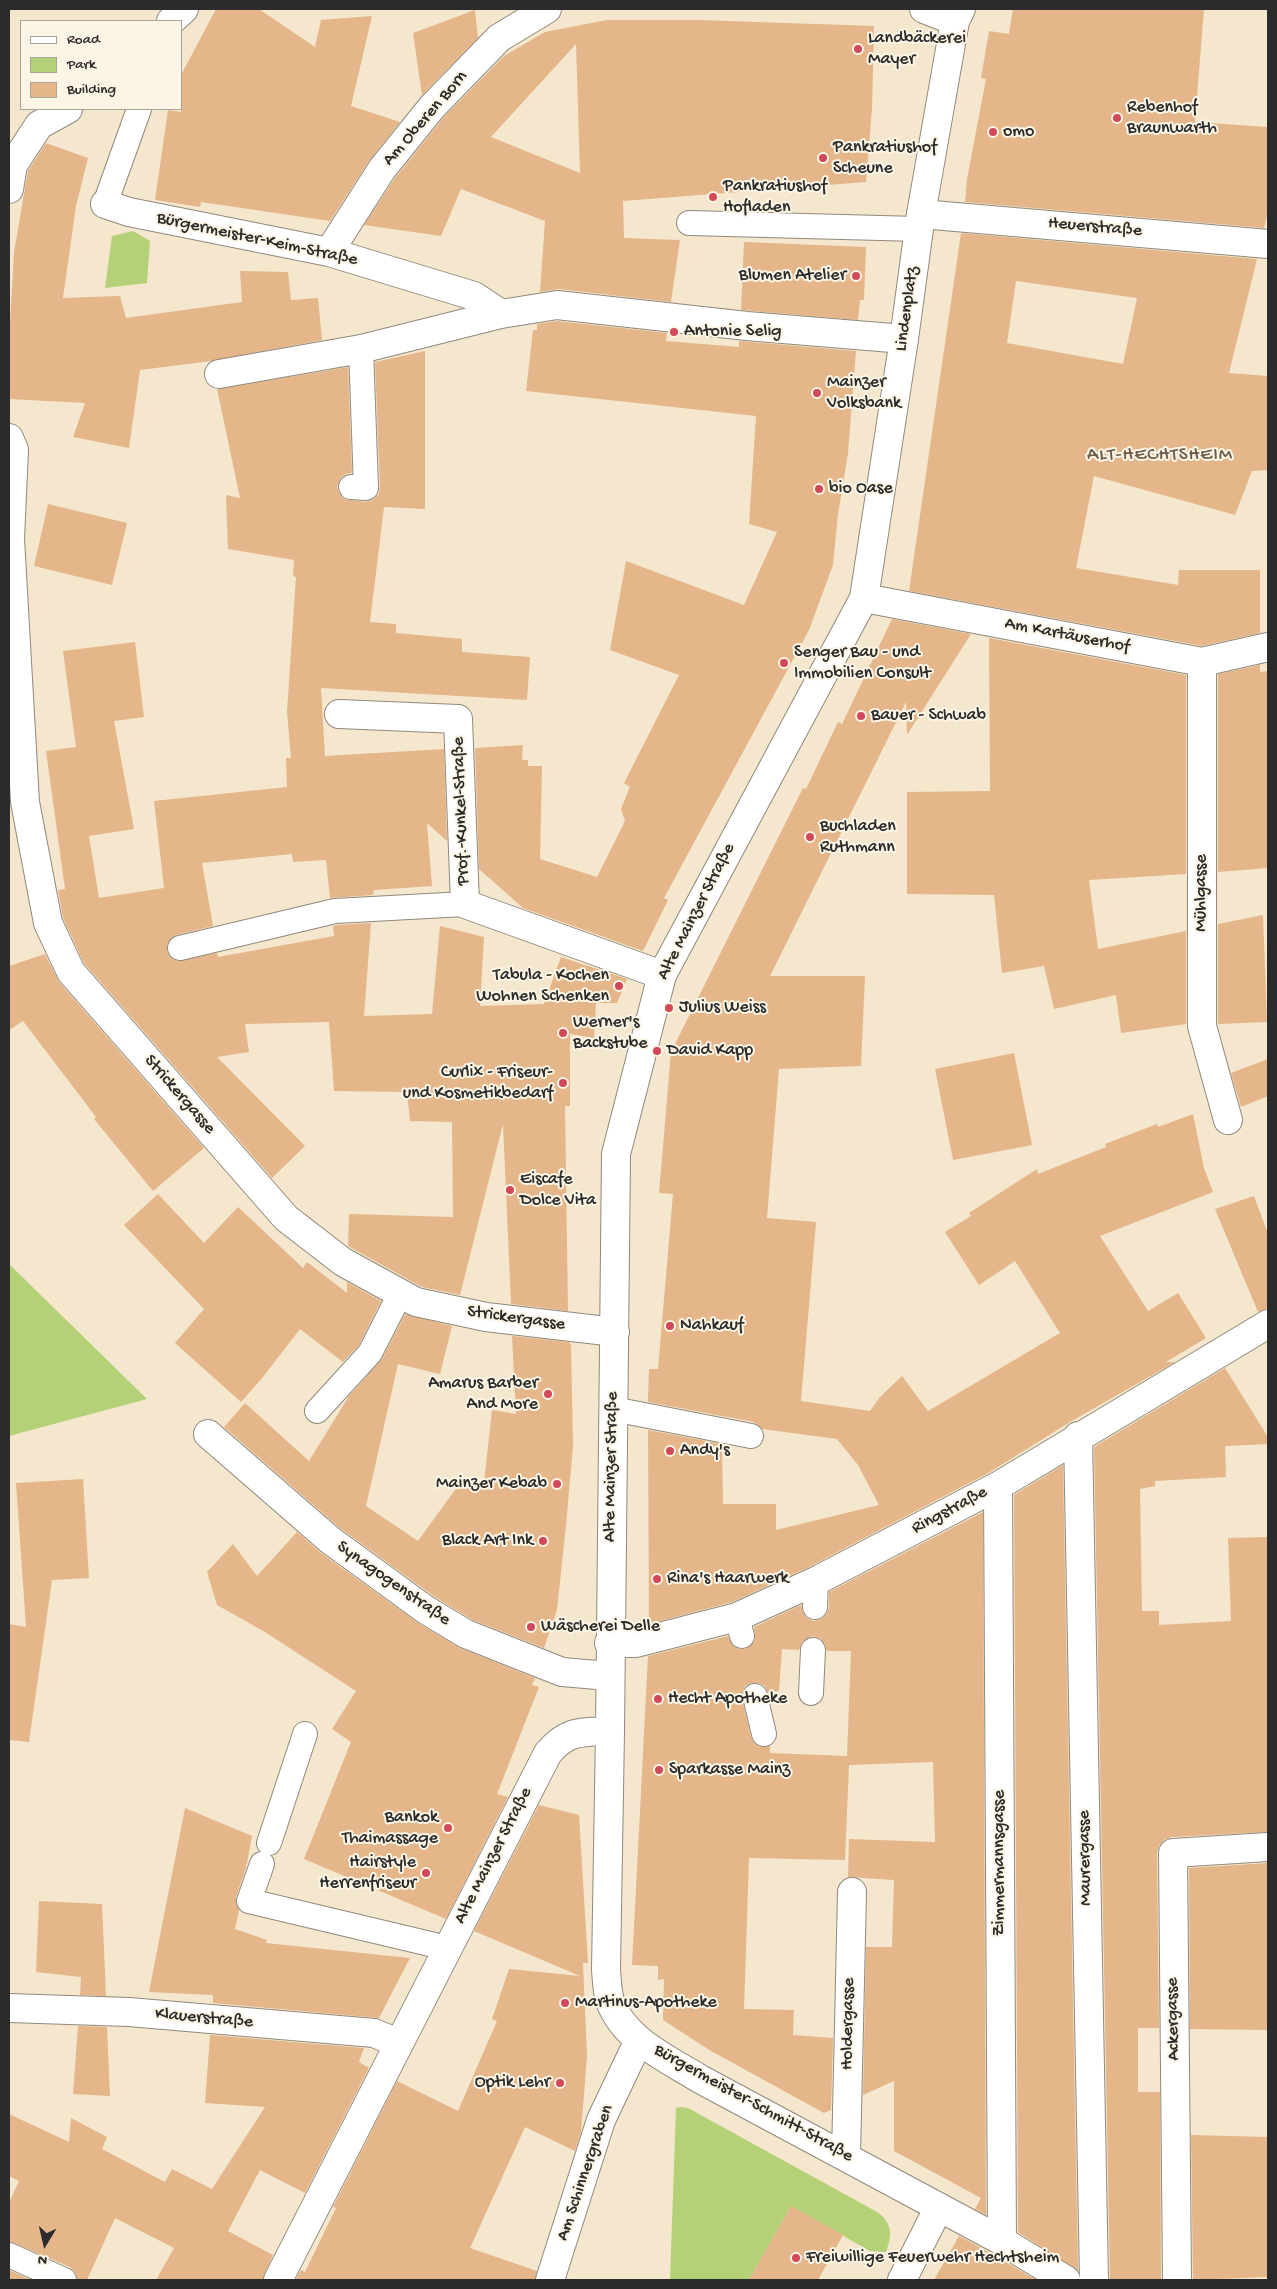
<!DOCTYPE html>
<meta charset="utf-8">
<style>
body{margin:0}
#map{position:relative;width:1277px;height:2289px;overflow:hidden;background:#f4e7cd;font-family:"Gochi Hand",sans-serif}
canvas{display:block}
.frame{position:absolute;inset:0;border:10px solid #2b2b2b;pointer-events:none}
.legend{position:absolute;left:20px;top:20px;width:162px;height:90px;box-sizing:border-box;background:#fcf5e5;border:1px solid #a8a49b;margin:0;padding:6px 9px;list-style:none;font-size:15px;color:#2b2b2b}
.legend li{display:flex;align-items:center;gap:10px;height:25px}
.legend b{width:25px;border:1px solid #a8a49b}
.north{position:absolute;left:20px;top:2219px;width:50px;height:50px;-webkit-text-stroke:4px #fcf5e5;paint-order:stroke;rotate:189deg;font-size:14px;font-weight:700;line-height:20px;text-align:center;color:#2b2b2b}
.north::after{content:'';display:block;margin:auto;width:18px;height:22px;background:#2b2b2b;clip-path:polygon(50% 0,100% 100%,50% 72%,0 100%)}
</style>
<div id="map">
<canvas width="1277" height="2289"></canvas>
<div class="frame"></div>
<ul class="legend">
<li><b style="height:6px;background:#fff"></b>Road</li>
<li><b style="height:14px;background:#b4d177"></b>Park</li>
<li><b style="height:14px;background:#e4b68a"></b>Building</li>
</ul>
<div class="north">N</div>
</div>
<script>
const context = document.querySelector('canvas').getContext('2d');
context.lineJoin = 'round';
function fill(path, color) { context.fillStyle = color; context.fill(path, 'evenodd'); }
function strokePath(path, color, width, dash) { context.strokeStyle = color; context.lineWidth = width; context.lineCap = dash ? 'butt' : 'round'; context.setLineDash(dash || []); context.stroke(path); }
function label(font, color, halo, rows, align = 'center') {
  context.font = font + ' "Gochi Hand",sans-serif'; context.lineWidth = 4; context.setLineDash([]); context.textBaseline = 'middle'; context.strokeStyle = halo; context.fillStyle = color; for (const [text, x, y, turn = 0] of rows) {
    context.save(); context.translate(x, y); context.rotate((+turn || 0) * Math.PI / 180); context.textAlign = isNaN(turn) ? turn : align; if (halo) context.strokeText(text, 0, 0); context.fillText(text, 0, 0); context.restore();
  }
}
fill(new Path2D(`
 M 133,231 L 150,241 L 147,283 L 105,288 L 112,236 Z
 M 9,1264 L 147,1399 L 9,1436 Z
 M 681,2107 L 688,2108 L 879,2213 C 893,2226 892,2235 886,2252 L 870,2251 L 791,2206 L 749,2280 L 670,2280 L 676,2108 Z`), '#b4d177');
fill(new Path2D(`
 M 216,9 L 259,9 L 315,47 L 321,20 L 372,16 L 351,106 L 400,122 L 369,161 L 330,221 L 201,202 L 200,207 L 155,200 L 168,110 L 181,112 L 181,75 Z
 M 1013,9 L 1204,9 L 1195,122 L 1268,127 L 1268,211 L 1264,228 L 965,202 L 967,179 L 986,79 L 981,78 L 989,31 L 1009,34 Z
 M 475,10 L 478,38 L 422,95 L 413,33 Z
 M 607,20 L 699,20 L 874,26 L 872,108 L 866,182 L 623,201 L 624,238 L 680,240 L 671,302 L 559,289 L 540,292 L 545,221 L 461,189 L 441,236 L 364,225 L 395,178 L 444,117 L 504,56 L 545,32 ZM 576,44 L 580,173 L 491,137 Z
 M 46,143 L 88,158 L 76,206 L 63,298 L 120,296 L 126,318 L 242,302 L 240,271 L 288,272 L 291,300 L 318,298 L 322,340 L 211,361 L 140,370 L 129,448 L 73,437 L 85,403 L 9,399 L 9,340 L 14,252 L 28,171 Z
 M 961,233 L 1257,259 L 1229,373 L 1268,376 L 1268,470 L 1252,471 L 1235,515 L 1094,476 L 1076,568 L 1178,585 L 1179,570 L 1260,570 L 1260,633 L 1202,646 L 909,591 ZM 1016,281 L 1137,298 L 1123,364 L 1007,343 Z
 M 744,242 L 866,247 L 864,300 L 860,300 L 858,320 L 741,310 Z
 M 557,321 L 667,333 L 666,341 L 739,347 L 739,341 L 856,351 L 848,453 L 838,514 L 833,565 L 809,630 L 664,898 L 668,900 L 643,951 L 523,908 L 479,869 L 475,748 L 523,745 L 522,760 L 528,760 L 528,766 L 542,766 L 540,859 L 597,877 L 625,821 L 621,809 L 630,787 L 624,783 L 679,675 L 610,650 L 626,561 L 744,605 L 777,532 L 749,524 L 756,416 L 526,391 L 533,330 L 537,330 L 537,324 Z
 M 425,351 L 425,509 L 384,507 L 370,622 L 396,624 L 396,633 L 462,639 L 462,652 L 530,657 L 527,700 L 321,688 L 325,756 L 444,749 L 447,841 L 427,823 L 432,886 L 374,890 L 373,895 L 330,898 L 326,860 L 293,862 L 292,854 L 202,863 L 213,926 L 176,935 L 167,944 L 167,951 L 170,957 L 177,961 L 217,953 L 218,957 L 334,936 L 333,926 L 337,925 L 371,923 L 364,1016 L 432,1014 L 440,926 L 484,937 L 480,1006 L 544,1004 L 561,957 L 627,979 L 617,1003 L 596,1003 L 594,1038 L 570,1034 L 570,1106 L 565,1106 L 568,1311 L 511,1304 L 503,1124 L 460,1295 L 422,1287 L 348,1246 L 349,1214 L 453,1217 L 452,1122 L 410,1121 L 407,1092 L 334,1091 L 329,1022 L 245,1024 L 249,1052 L 217,1057 L 305,1146 L 272,1178 L 84,963 L 63,918 L 58,890 L 65,889 L 46,751 L 76,747 L 63,651 L 135,642 L 144,717 L 114,721 L 134,829 L 89,836 L 99,898 L 164,888 L 154,801 L 287,787 L 286,758 L 291,758 L 287,712 L 296,577 L 293,576 L 294,560 L 228,549 L 226,495 L 240,498 L 217,389 L 348,367 L 352,473 L 345,474 L 340,479 L 337,487 L 339,493 L 344,499 L 366,502 L 373,500 L 378,495 L 380,488 L 375,362 Z
 M 48,504 L 127,523 L 112,585 L 34,566 Z
 M 892,619 L 971,634 L 907,735 L 906,702 L 770,976 L 865,976 L 861,1066 L 779,1069 L 767,1218 L 816,1222 L 801,1401 L 870,1411 L 880,1397 L 902,1376 L 928,1411 L 1060,1333 L 1015,1261 L 979,1285 L 945,1232 L 971,1216 L 969,1213 L 1037,1169 L 1038,1174 L 1106,1147 L 1105,1144 L 1157,1124 L 1158,1127 L 1193,1114 L 1204,1168 L 1213,1192 L 1100,1236 L 1148,1311 L 1178,1293 L 1206,1338 L 1166,1362 L 1175,1362 L 1070,1422 L 990,1472 L 809,1567 L 732,1602 L 649,1624 L 648,1430 L 722,1444 L 723,1504 L 776,1504 L 776,1530 L 879,1505 L 858,1465 L 837,1439 L 762,1429 L 754,1422 L 648,1402 L 648,1397 L 649,1369 L 658,1369 L 673,1194 L 659,1193 L 671,1052 L 803,788 L 806,789 L 838,722 L 842,724 Z
 M 989,638 L 1186,675 L 1186,874 L 1089,880 L 1098,949 L 1186,931 L 1186,1024 L 1121,1033 L 1116,995 L 1054,1009 L 1044,966 L 1002,973 L 994,895 L 907,894 L 907,792 L 990,791 Z
 M 1260,665 L 1260,672 L 1268,671 L 1268,868 L 1218,872 L 1218,674 Z
 M 1263,915 L 1267,1022 L 1218,1024 L 1218,924 Z
 M 45,954 L 59,982 L 204,1148 L 153,1191 L 94,1119 L 96,1117 L 23,1021 L 9,1030 L 9,966 Z
 M 1014,1053 L 1032,1145 L 953,1160 L 935,1069 Z
 M 1268,1059 L 1268,1096 L 1241,1107 L 1231,1073 Z
 M 158,1194 L 204,1243 L 238,1207 L 303,1268 L 307,1262 L 347,1293 L 347,1282 L 381,1301 L 359,1345 L 343,1362 L 300,1329 L 263,1377 L 241,1402 L 175,1343 L 204,1309 L 124,1225 Z
 M 1254,1196 L 1268,1234 L 1268,1308 L 1258,1312 L 1215,1209 Z
 M 405,1314 L 452,1326 L 440,1374 L 398,1364 L 366,1506 L 418,1541 L 460,1483 L 484,1482 L 492,1410 L 516,1414 L 512,1336 L 569,1342 L 571,1345 L 573,1446 L 566,1525 L 557,1610 L 544,1648 L 473,1620 L 435,1597 L 340,1528 L 224,1427 L 245,1403 L 309,1461 L 349,1396 L 382,1359 Z
 M 1225,1368 L 1268,1437 L 1268,1444 L 1225,1446 L 1226,1477 L 1155,1481 L 1155,1486 L 1140,1489 L 1142,1611 L 1159,1611 L 1159,1625 L 1231,1621 L 1228,1538 L 1268,1537 L 1268,1832 L 1172,1837 L 1164,1840 L 1159,1846 L 1157,1853 L 1159,2028 L 1138,2028 L 1138,2092 L 1160,2092 L 1161,2280 L 1110,2280 L 1094,1447 Z
 M 1063,1465 L 1078,2271 L 1018,2232 L 1014,1495 Z
 M 83,1479 L 89,1578 L 52,1580 L 29,1742 L 9,1740 L 9,1624 L 26,1627 L 16,1483 Z
 M 983,1512 L 986,2215 L 975,2209 L 981,2198 L 894,2151 L 894,2081 L 863,2095 L 866,1947 L 892,1947 L 894,1880 L 848,1877 L 849,1839 L 935,1842 L 933,1762 L 849,1765 L 845,1860 L 749,1858 L 744,2009 L 794,2010 L 793,2035 L 833,2038 L 831,2110 L 824,2113 L 711,2051 L 663,2020 L 664,1979 L 658,1980 L 658,1966 L 632,1965 L 648,1656 L 728,1636 L 733,1646 L 739,1649 L 746,1649 L 755,1640 L 754,1627 L 801,1605 L 803,1613 L 807,1618 L 814,1621 L 821,1619 L 826,1615 L 829,1608 L 829,1592 ZM 813,1636 L 821,1639 L 825,1644 L 827,1651 L 851,1651 L 847,1756 L 770,1753 L 770,1746 L 760,1747 L 754,1743 L 751,1737 L 742,1699 L 742,1693 L 745,1686 L 751,1683 L 758,1683 L 765,1686 L 768,1693 L 779,1691 L 782,1649 L 799,1650 L 802,1642 Z
 M 297,1532 L 321,1553 L 418,1623 L 460,1648 L 535,1678 L 532,1685 L 539,1687 L 497,1794 L 508,1797 L 446,1919 L 304,1859 L 351,1742 L 332,1729 L 356,1691 L 265,1632 L 217,1605 L 207,1572 L 233,1544 L 257,1576 Z
 M 539,1805 L 579,1815 L 588,1963 L 583,1963 L 587,2056 L 581,2132 L 575,2151 L 525,2127 L 470,2248 L 537,2271 L 535,2280 L 295,2280 L 301,2270 L 305,2272 L 336,2208 L 333,2207 L 397,2081 L 458,2111 L 497,2021 L 492,2019 L 509,1969 L 580,1976 L 474,1931 Z
 M 185,1808 L 252,1836 L 246,1868 L 236,1897 L 236,1903 L 239,1910 L 235,1929 L 267,1940 L 266,1943 L 410,1958 L 379,2018 L 213,2003 L 213,1995 L 149,1992 Z
 M 1268,1863 L 1268,2030 L 1190,2029 L 1189,1868 Z
 M 39,1901 L 102,1904 L 106,1996 L 80,1995 L 81,1977 L 36,1972 Z
 M 78,2026 L 107,2027 L 110,2096 L 73,2094 Z
 M 210,2035 L 364,2048 L 359,2062 L 369,2068 L 305,2193 L 260,2170 L 228,2231 L 273,2255 L 262,2280 L 156,2280 L 174,2248 L 115,2218 L 87,2280 L 77,2280 L 75,2272 L 70,2267 L 9,2241 L 9,2203 L 19,2181 L 9,2176 L 9,2114 L 69,2142 L 71,2118 L 107,2137 L 102,2149 L 165,2182 L 172,2169 L 212,2189 L 265,2107 L 205,2103 Z
 M 1191,2135 L 1268,2137 L 1268,2277 L 1193,2280 Z
 M 791,2206 L 843,2235 L 818,2280 L 749,2280 Z
 M 959,2236 L 994,2255 L 1036,2280 L 934,2280 Z
 M 9,2270 L 31,2280 L 9,2280 Z`), '#e4b68a');
const service = new Path2D(`
 M 105,204 L 139,109
 M 689,223 L 919,229
 M 351,487 L 366,488 L 361,349
 M 180,948 L 335,911 L 465,904
 M 613,1409 L 751,1436
 M 317,1411 L 370,1353 L 400,1294
 M 815,1607 L 816,1581
 M 737,1617 L 742,1636
 M 811,1693 L 813,1650
 M 755,1696 L 764,1734
 M 269,1843 L 305,1734
 M 262,1864 L 249,1901 L 447,1948
 M 9,2255 L 64,2280`);
const minor = new Path2D(`
 M 924,9 L 955,21
 M 171,21 L 184,9
 M 9,189 L 13,165 L 39,125 L 68,109
 M 105,204 L 129,212 L 329,252 L 474,296 L 501,314
 M 921,214 L 955,21 L 961,9
 M 329,252 L 382,169 L 432,107 L 499,38 L 547,9
 M 219,374 L 361,349 L 501,314 L 557,305 L 747,326 L 904,339
 M 9,438 L 14,450 L 10,539 L 25,802 L 48,923 L 71,972 L 286,1218 L 343,1262 L 416,1302 L 486,1317 L 615,1332
 M 1202,662 L 1202,1026 L 1228,1120
 M 339,714 L 458,719 L 465,904 L 662,975
 M 208,1434 L 330,1540 L 426,1610 L 466,1634 L 562,1672 L 609,1676
 M 1078,1436 L 1094,2280
 M 998,1486 L 1002,2241
 M 609,1643 L 636,1643 L 737,1617 L 816,1581 L 998,1486 L 1268,1324
 M 610,1731 L 606,1970 C 607,1980 607,1991 610,2001 C 624,2040 668,2059 700,2079 L 1002,2241 L 1066,2280
 M 9,2008 L 129,2012 L 374,2033 L 398,2043
 M 846,2157 L 852,1892
 M 550,2280 L 601,2120 L 639,2040
 M 902,2280 L 939,2207
 M 1177,2280 L 1173,1853 L 1268,1847`);
const tertiary = new Path2D(`
 M 864,598 L 1202,662 L 1268,647
 M 278,2280 L 548,1753 C 568,1730 581,1732 610,1731 L 616,1154 L 662,975 L 864,598 L 904,339 L 921,214 L 1268,244`);
strokePath(service, '#90897c', 26);
strokePath(minor, '#90897c', 30);
strokePath(tertiary, '#90897c', 30);
strokePath(service, '#fff', 24);
strokePath(minor, '#fff', 28);
strokePath(tertiary, '#fff', 28);
for (const [x, y, r, color] of [
 [858,49,5,"#d1495b"],
 [1117,118,5,"#d1495b"],
 [993,132,5,"#d1495b"],
 [823,158,5,"#d1495b"],
 [713,197,5,"#d1495b"],
 [856,276,5,"#d1495b"],
 [674,332,5,"#d1495b"],
 [817,393,5,"#d1495b"],
 [819,489,5,"#d1495b"],
 [784,663,5,"#d1495b"],
 [861,716,5,"#d1495b"],
 [810,837,5,"#d1495b"],
 [619,986,5,"#d1495b"],
 [669,1008,5,"#d1495b"],
 [563,1033,5,"#d1495b"],
 [657,1051,5,"#d1495b"],
 [563,1083,5,"#d1495b"],
 [510,1190,5,"#d1495b"],
 [670,1326,5,"#d1495b"],
 [548,1394,5,"#d1495b"],
 [670,1451,5,"#d1495b"],
 [557,1484,5,"#d1495b"],
 [543,1541,5,"#d1495b"],
 [657,1579,5,"#d1495b"],
 [531,1627,5,"#d1495b"],
 [658,1699,5,"#d1495b"],
 [659,1770,5,"#d1495b"],
 [448,1828,5,"#d1495b"],
 [426,1873,5,"#d1495b"],
 [565,2003,5,"#d1495b"],
 [560,2083,5,"#d1495b"],
 [796,2258,5,"#d1495b"]
]) { const dot = new Path2D(); dot.arc(x, y, r, 0, 2 * Math.PI); context.fillStyle = color; context.fill(dot); strokePath(dot, '#fcf5e5', 2); }
label('18px', '#2b2b2b', '#fcf5e5', [
 ["Landbäckerei",868,39],
 ["Mayer",868,60],
 ["Rebenhof",1127,108],
 ["Braunwarth",1127,129],
 ["omo",1003,132],
 ["Pankratiushof",833,148],
 ["Scheune",833,169],
 ["Pankratiushof",723,187],
 ["Hofladen",723,208],
 ["Blumen Atelier",846,276,"right"],
 ["Antonie Selig",684,332],
 ["Mainzer",827,383],
 ["Volksbank",827,404],
 ["bio Oase",829,489],
 ["Senger Bau - und",794,653],
 ["Immobilien Consult",794,674],
 ["Bauer - Schwab",871,716],
 ["Buchladen",820,827],
 ["Ruthmann",820,848],
 ["Tabula - Kochen",609,976,"right"],
 ["Wohnen Schenken",609,997,"right"],
 ["Julius Weiss",679,1008],
 ["Werner's",573,1023],
 ["Backstube",573,1044],
 ["David Kapp",667,1051],
 ["Curlix - Friseur-",553,1073,"right"],
 ["und Kosmetikbedarf",553,1094,"right"],
 ["Eiscafe",520,1180],
 ["Dolce Vita",520,1201],
 ["Nahkauf",680,1326],
 ["Amarus Barber",538,1384,"right"],
 ["And More",538,1405,"right"],
 ["Andy's",680,1451],
 ["Mainzer Kebab",547,1484,"right"],
 ["Black Art Ink",533,1541,"right"],
 ["Rina's Haarwerk",667,1579],
 ["Wäscherei Delle",541,1627],
 ["Hecht Apotheke",668,1699],
 ["Sparkasse Mainz",669,1770],
 ["Bankok",438,1818,"right"],
 ["Thaimassage",438,1839,"right"],
 ["Hairstyle",416,1863,"right"],
 ["Herrenfriseur",416,1884,"right"],
 ["Martinus-Apotheke",575,2003],
 ["Optik Lehr",550,2083,"right"],
 ["Freiwillige Feuerwehr Hechtsheim",806,2258]
], 'left');
label('18px', '#2b2b2b', '#fcf5e5', [
 ["Am Oberen Born",426,119,-49],
 ["Heuerstraße",1095,228,5],
 ["Bürgermeister-Keim-Straße",257,240,12],
 ["Lindenplatz",908,309,-82],
 ["Am Kartäuserhof",1067,636,11],
 ["Prof.-Kunkel-Straße",462,811,-92],
 ["Mühlgasse",1202,893,-90],
 ["Alte Mainzer Straße",697,912,-63],
 ["Strickergasse",179,1095,49],
 ["Strickergasse",516,1319,8],
 ["Alte Mainzer Straße",612,1467,-89],
 ["Ringstraße",950,1511,-28],
 ["Synagogenstraße",393,1584,35],
 ["Alte Mainzer Straße",494,1856,-63],
 ["Maurergasse",1086,1858,-91],
 ["Zimmermannsgasse",1000,1863,-90],
 ["Klauerstraße",204,2019,5],
 ["Ackergasse",1174,2019,-91],
 ["Holdergasse",849,2024,-89],
 ["Bürgermeister-Schmitt-Straße",753,2104,29],
 ["Am Schinnergraben",586,2173,-71]
]);
context.letterSpacing = '1px';
label('19px', '#6c5c4c', '#fcf5e5', [
 ["ALT-HECHTSHEIM",1160,456]
]);
context.letterSpacing = '0px';
</script>
